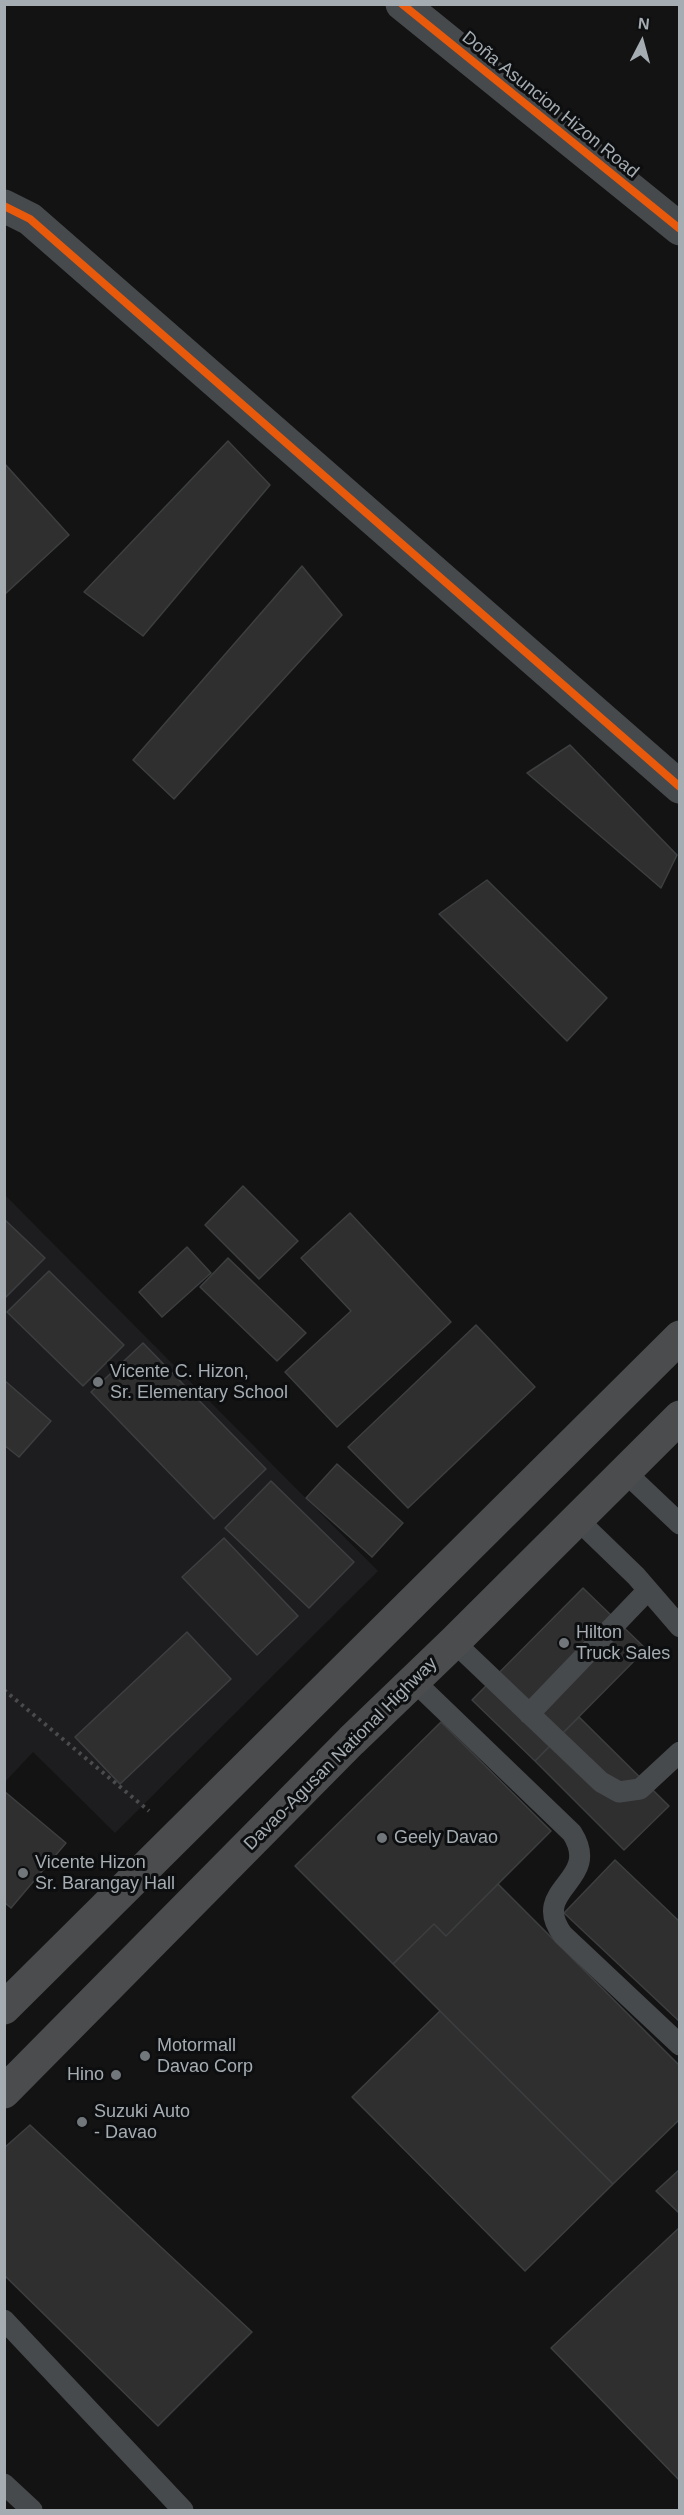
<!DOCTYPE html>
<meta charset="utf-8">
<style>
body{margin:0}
#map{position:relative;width:684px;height:2515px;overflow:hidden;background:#131313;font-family:Arial,sans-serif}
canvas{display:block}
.frame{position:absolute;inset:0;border:6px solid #a5adb3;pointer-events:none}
.north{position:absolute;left:612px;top:12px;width:60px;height:60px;-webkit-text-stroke:4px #0d0e0f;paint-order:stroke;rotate:6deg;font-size:16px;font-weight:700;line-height:24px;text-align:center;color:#a5adb3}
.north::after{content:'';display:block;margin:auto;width:21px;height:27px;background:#a5adb3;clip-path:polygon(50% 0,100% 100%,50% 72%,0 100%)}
</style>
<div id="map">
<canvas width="684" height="2515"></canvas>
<div class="frame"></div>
<div class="north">N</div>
</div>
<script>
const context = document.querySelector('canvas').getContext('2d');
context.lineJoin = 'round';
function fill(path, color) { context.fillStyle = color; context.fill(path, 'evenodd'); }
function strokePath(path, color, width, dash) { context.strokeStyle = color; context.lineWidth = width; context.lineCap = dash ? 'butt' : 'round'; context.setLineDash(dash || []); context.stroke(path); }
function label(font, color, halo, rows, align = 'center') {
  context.font = font + ' Arial,sans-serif'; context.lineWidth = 6; context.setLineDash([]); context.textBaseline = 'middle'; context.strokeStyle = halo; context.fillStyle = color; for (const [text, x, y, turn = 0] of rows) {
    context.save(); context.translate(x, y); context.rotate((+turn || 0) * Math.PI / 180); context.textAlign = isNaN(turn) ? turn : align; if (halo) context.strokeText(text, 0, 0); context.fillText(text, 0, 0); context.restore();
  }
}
fill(new Path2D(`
 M 4,1194 L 378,1571 L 115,1833 L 33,1752 L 5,1782 Z`), '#1d1d1f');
const building = new Path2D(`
 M 228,441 L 270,485 L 143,636 L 84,592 Z
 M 4,463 L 69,535 L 4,595 Z
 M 302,566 L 342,615 L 174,799 L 133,760 Z
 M 570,745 L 677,855 L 661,888 L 527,773 Z
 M 487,880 L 607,998 L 567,1041 L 439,914 Z
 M 243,1186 L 298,1241 L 259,1279 L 205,1225 Z
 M 350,1213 L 451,1322 L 337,1427 L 285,1372 L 351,1311 L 301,1258 Z
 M 4,1219 L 45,1258 L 4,1299 Z
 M 187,1247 L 211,1273 L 162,1317 L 139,1292 Z
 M 228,1258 L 306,1333 L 277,1361 L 200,1287 Z
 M 49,1271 L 124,1345 L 83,1386 L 7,1312 Z
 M 476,1325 L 535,1387 L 408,1508 L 348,1447 Z
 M 143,1343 L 266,1469 L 214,1519 L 91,1392 Z
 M 4,1380 L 51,1421 L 19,1457 L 4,1445 Z
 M 337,1464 L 403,1523 L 372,1557 L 306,1498 Z
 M 271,1481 L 354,1562 L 309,1608 L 225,1528 Z
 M 224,1538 L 298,1616 L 257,1655 L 182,1577 Z
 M 583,1588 L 646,1649 L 535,1761 L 472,1700 Z
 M 187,1632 L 231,1679 L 120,1784 L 75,1737 Z
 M 579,1717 L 669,1806 L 624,1850 L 535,1761 Z
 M 441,1722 L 551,1831 L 446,1936 L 434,1924 L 393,1964 L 295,1866 Z
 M 4,1791 L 66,1843 L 11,1908 L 4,1902 Z
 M 615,1860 L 680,1922 L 680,2022 L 564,1913 Z
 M 498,1884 L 680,2066 L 680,2119 L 613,2184 L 393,1964 L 434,1924 L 446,1936 Z
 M 440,2011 L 613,2184 L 525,2271 L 352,2097 Z
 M 30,2125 L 252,2332 L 158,2426 L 4,2275 L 4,2148 Z
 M 680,2169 L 680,2214 L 656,2191 Z
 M 680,2227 L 680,2481 L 551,2348 Z`);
fill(building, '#2f2f30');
strokePath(building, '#3c3e3f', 1.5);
strokePath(new Path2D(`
 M 4,1690 L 149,1811`), '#494b4d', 4, [3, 4.5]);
strokePath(new Path2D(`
 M 625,1472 L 680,1524
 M 577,1519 L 636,1576 L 680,1627
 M 454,1642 L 601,1782 L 619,1792 L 640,1789 L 680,1752
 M 414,1681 L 572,1833 C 603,1882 528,1888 563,1935 L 680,2045
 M 529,1714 L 648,1590
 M 4,2320 L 183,2510
 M 4,2484 L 32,2510`), '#474a4c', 21);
strokePath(new Path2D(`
 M 402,4 L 680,229
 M 4,206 L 30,219 L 680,787`), '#474a4c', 33);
strokePath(new Path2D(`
 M 4,2008 L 680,1337
 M 4,2092 L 351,1741 L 454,1642 L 680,1417`), '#4a4c4d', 33);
strokePath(new Path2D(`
 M 402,4 L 680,229
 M 4,206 L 30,219 L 680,787`), '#e8590c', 8);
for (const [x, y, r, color] of [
 [98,1382,6,"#72777b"],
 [564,1643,6,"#72777b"],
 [382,1838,6,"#72777b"],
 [23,1873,6,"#72777b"],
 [145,2056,6,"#72777b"],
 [116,2075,6,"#72777b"],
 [82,2122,6,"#72777b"]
]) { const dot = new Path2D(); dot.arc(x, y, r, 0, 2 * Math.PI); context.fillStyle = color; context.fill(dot); strokePath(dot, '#0d0e0f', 2); }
label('18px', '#a5adb3', '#0d0e0f', [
 ["Doña Asuncion Hizon Road",550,105,39],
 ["Davao-Agusan National Highway",341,1754,-45]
]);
label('18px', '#a5adb3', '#0d0e0f', [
 ["Vicente C. Hizon,",110,1372],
 ["Sr. Elementary School",110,1393],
 ["Hilton",576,1633],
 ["Truck Sales",576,1654],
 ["Geely Davao",394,1838],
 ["Vicente Hizon",35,1863],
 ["Sr. Barangay Hall",35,1884],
 ["Motormall",157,2046],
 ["Davao Corp",157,2067],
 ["Hino",104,2075,"right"],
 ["Suzuki Auto",94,2112],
 ["- Davao",94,2133]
], 'left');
</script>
